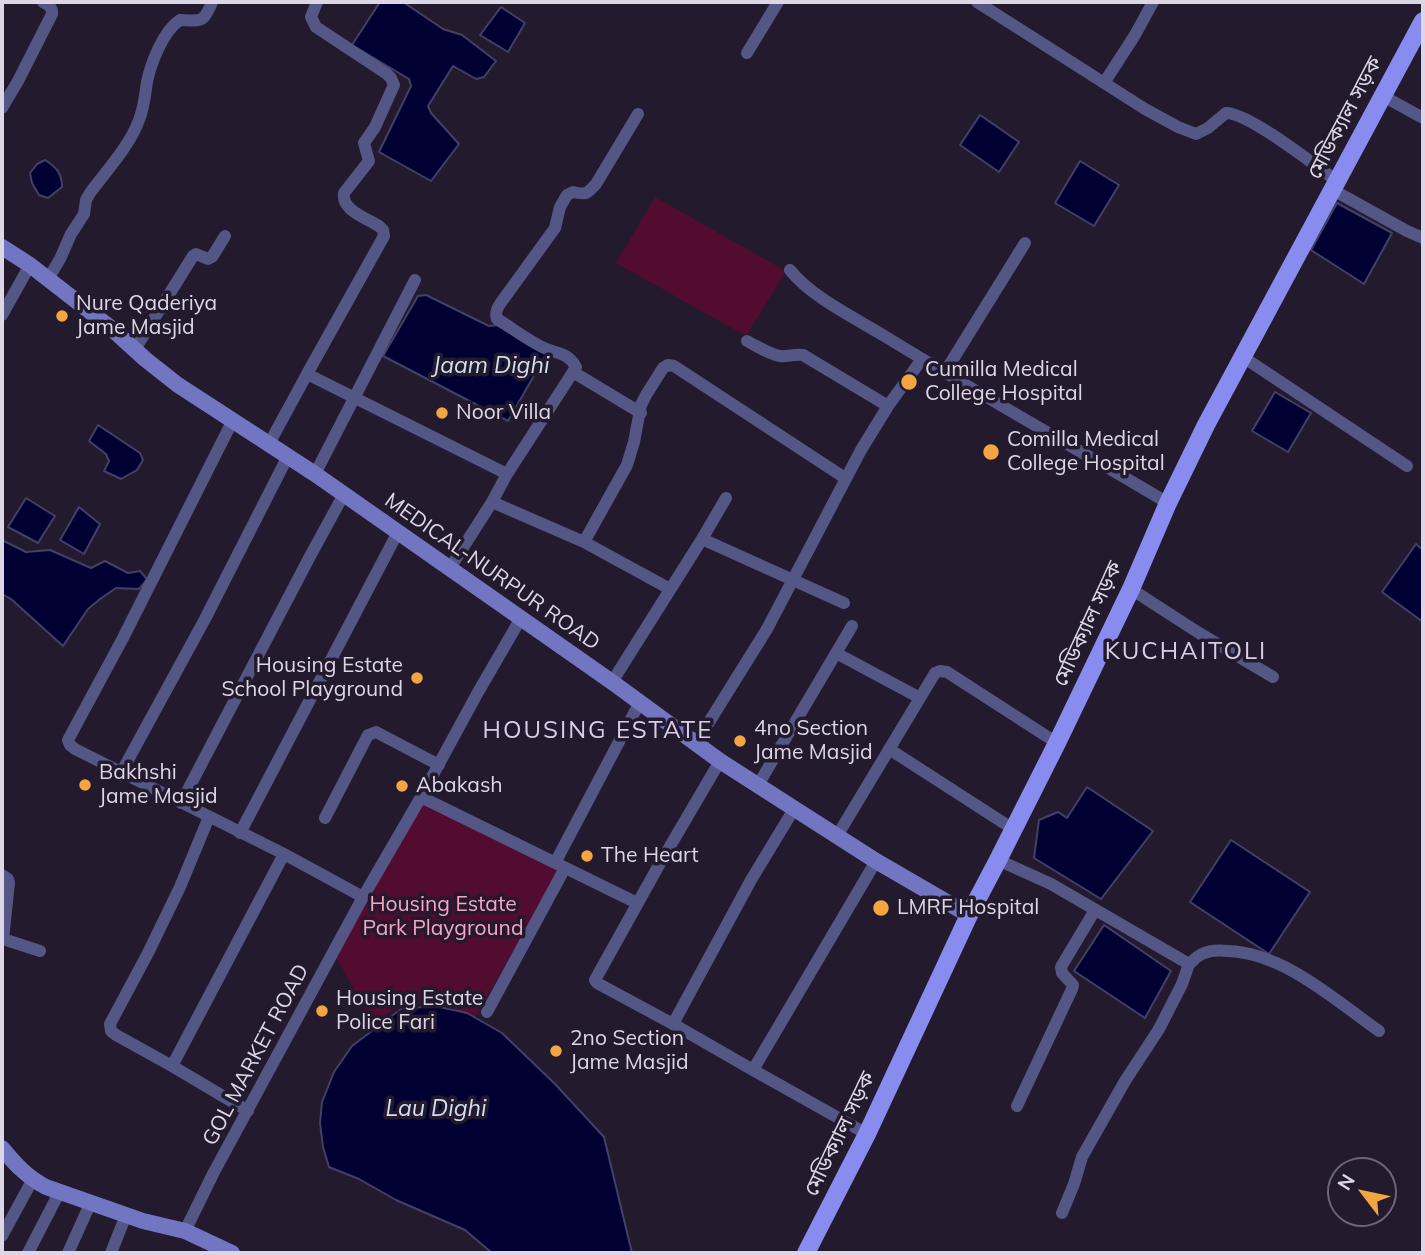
<!DOCTYPE html>
<meta charset="utf-8">
<style>
body{margin:0}
#map{position:relative;width:1425px;height:1255px;overflow:hidden;background:#231a2d;font-family:Mulish,sans-serif}
canvas{display:block}
.frame{position:absolute;inset:0;border:4px solid #ddd7e5;pointer-events:none}
.north{position:absolute;left:1327px;top:1157px;width:70px;height:70px;box-sizing:border-box;background:#231a2d;border:2px solid #6d6677;border-radius:50%;rotate:302deg;font-size:19px;font-weight:700;line-height:28px;text-align:center;color:#ddd7e5}
.north::after{content:'';display:block;margin:auto;width:24px;height:32px;background:#f2a541;clip-path:polygon(50% 0,100% 100%,50% 72%,0 100%)}
</style>
<div id="map">
<canvas width="1425" height="1255"></canvas>
<div class="frame"></div>
<div class="north">N</div>
</div>
<script>
const context = document.querySelector('canvas').getContext('2d');
context.lineJoin = 'round';
function fill(path, color) { context.fillStyle = color; context.fill(path, 'evenodd'); }
function strokePath(path, color, width, dash) { context.strokeStyle = color; context.lineWidth = width; context.lineCap = dash ? 'butt' : 'round'; context.setLineDash(dash || []); context.stroke(path); }
function label(font, color, halo, rows, align = 'center') {
  context.font = font + ' Mulish,"Noto Sans Bengali",sans-serif'; context.lineWidth = 7; context.setLineDash([]); context.textBaseline = 'middle'; context.strokeStyle = halo; context.fillStyle = color; for (const [text, x, y, turn = 0] of rows) {
    context.save(); context.translate(x, y); context.rotate((+turn || 0) * Math.PI / 180); context.textAlign = isNaN(turn) ? turn : align; if (halo) context.strokeText(text, 0, 0); context.fillText(text, 0, 0); context.restore();
  }
}
fill(new Path2D(`
 M 655,197 L 786,271 L 746,336 L 616,263 Z
 M 422,801 L 559,870 L 475,1018 L 449,1006 L 416,1004 L 398,1007 L 382,1017 L 367,1017 L 361,999 L 354,990 L 336,957 Z`), '#510c2f');
const water = new Path2D(`
 M 380,2 L 403,2 L 443,29 L 462,35 L 496,61 L 484,77 L 476,79 L 453,66 L 428,106 L 431,113 L 459,144 L 431,181 L 379,152 L 411,86 L 409,79 L 352,45 Z
 M 501,7 L 525,23 L 508,52 L 480,35 Z
 M 980,115 L 1019,142 L 999,172 L 960,145 Z
 M 45,160 C 56,167 62,173 62,187 L 48,198 L 39,195 L 32,183 L 30,173 L 37,164 Z
 M 1080,161 L 1119,185 L 1094,226 L 1055,203 Z
 M 1337,203 L 1392,233 L 1364,284 L 1311,250 Z
 M 426,295 L 489,326 L 499,325 L 547,353 L 508,421 L 383,356 L 418,296 Z
 M 1275,392 L 1311,413 L 1288,452 L 1252,431 Z
 M 98,425 L 140,453 L 143,460 L 137,470 L 121,479 L 104,471 L 109,461 L 106,454 L 89,441 Z
 M 26,498 L 55,516 L 38,543 L 8,527 Z
 M 79,507 L 100,524 L 84,554 L 60,540 Z
 M 2,540 L 26,552 L 50,550 L 91,568 L 105,561 L 128,573 L 140,571 L 147,579 L 139,589 L 116,588 L 100,599 L 88,609 L 63,646 L 11,599 L 2,594 Z
 M 1416,544 L 1423,550 L 1423,622 L 1382,592 Z
 M 1087,787 L 1153,831 L 1101,899 L 1034,858 L 1039,820 L 1058,812 L 1067,818 Z
 M 1231,840 L 1310,892 L 1269,954 L 1190,902 Z
 M 1104,925 L 1171,971 L 1145,1018 L 1074,971 Z
 M 435,1006 L 467,1013 L 502,1033 L 555,1084 L 604,1137 L 632,1253 L 492,1253 L 465,1230 L 396,1200 L 359,1179 L 329,1167 L 323,1147 L 320,1123 L 322,1102 L 334,1072 L 352,1046 L 401,1009 Z`);
fill(water, '#003');
strokePath(water, '#424068', 2);
strokePath(new Path2D(`
 M 977,2 L 1145,109 L 1178,127 L 1196,134 L 1208,128 L 1226,113 C 1249,113 1316,166 1337,181
 M 747,53 L 778,2
 M 1104,83 L 1135,35 L 1153,2
 M 1383,96 L 1423,118
 M 2,108 L 18,81 L 52,14 C 53,7 48,5 43,2
 M 1333,190 L 1407,231 L 1423,238
 M 790,270 C 811,297 857,319 886,337 C 979,394 1074,447 1168,503
 M 48,279 L 60,259 L 71,234 L 84,214 L 86,200 L 90,193 C 107,170 129,147 139,120 C 144,108 145,95 147,82 C 151,63 163,31 180,20 C 201,21 204,23 212,2
 M 2,315 L 30,265
 M 747,341 C 757,346 768,354 780,356 C 786,357 794,354 803,355 L 888,406
 M 135,349 L 193,256 L 196,254 L 208,259 L 212,257 L 225,236
 M 1243,357 L 1407,466
 M 573,372 L 576,367 C 567,351 555,354 542,347 C 526,339 512,328 497,319 C 494,310 500,304 505,297 L 555,228 L 560,207 L 567,195 L 573,192 C 586,195 587,194 596,184 L 638,114
 M 945,372 L 1025,243
 M 307,374 L 384,236 L 383,230 L 380,227 C 368,218 341,211 344,193 L 369,161 L 364,143 L 375,127 L 394,85 L 391,78 L 387,74 L 316,27 L 311,17 L 317,2
 M 233,420 L 123,638 L 68,740 L 70,745 L 75,749 L 284,854 L 363,897
 M 269,444 L 307,374 L 507,474 L 492,502 L 450,568
 M 315,474 L 415,280
 M 507,474 L 573,372 L 641,413
 M 492,502 L 584,542 L 670,589
 M 702,539 L 844,603
 M 584,542 L 627,465 L 634,442 L 641,405 L 646,395 L 663,368 L 668,365 L 674,366 L 845,478
 M 1131,589 L 1199,633 L 1273,677
 M 836,653 L 920,698
 M 612,682 L 702,539 L 726,498
 M 696,743 L 767,629 L 861,450 L 888,406 L 922,359
 M 889,749 L 1013,829
 M 121,773 L 205,619 L 288,456
 M 758,785 L 852,626
 M 421,797 L 637,903
 M 181,803 L 308,560 L 344,494
 M 209,817 L 180,887 L 148,953 L 110,1024 L 111,1031 L 116,1035 L 172,1066 L 248,1111
 M 325,818 L 368,735 L 376,732 L 439,765
 M 240,833 L 398,532
 M 837,836 L 935,673 L 940,671 L 947,672 L 1057,743
 M 998,860 L 1051,884 L 1189,964 L 1182,984 L 1159,1029 L 1125,1081 L 1082,1157 L 1074,1184 L 1062,1213
 M 555,863 L 640,702
 M 2,875 L 8,879 L 9,883 L 3,939 L 40,951
 M 1189,964 C 1193,961 1197,956 1202,954 C 1210,950 1220,950 1228,951 C 1284,953 1335,1000 1379,1031
 M 487,1012 L 565,868
 M 673,1024 L 597,983 L 595,980 L 659,865 L 720,761
 M 172,1066 L 284,854
 M 753,1070 L 673,1024 L 751,880 L 794,809
 M 1017,1106 L 1072,989 L 1073,985 L 1062,973 L 1061,967 L 1095,910
 M 867,1134 L 753,1070 L 876,861
 M 185,1231 L 214,1172 L 363,897 L 421,797 L 477,694 L 521,618
 M 2,1236 L 33,1179
 M 28,1253 L 60,1191
 M 68,1253 L 91,1202
 M 111,1253 L 126,1215`), '#545686', 12);
strokePath(new Path2D(`
 M 2,247 L 30,265 L 111,328 L 145,359 L 178,385 L 315,474 L 612,682 L 720,761 L 876,861 L 969,915
 M 2,1148 C 15,1164 27,1177 46,1187 L 143,1221 L 185,1231 L 232,1253`), '#7275c1', 16);
strokePath(new Path2D(`
 M 806,1253 L 867,1134 L 969,915 L 998,860 L 1057,743 L 1131,589 L 1168,503 L 1206,425 L 1423,21`), '#898cef', 18);
for (const [x, y, r, color] of [
 [62,316,7,"#f2a541"],
 [909,382,9,"#f2a541"],
 [442,413,7,"#f2a541"],
 [991,452,9,"#f2a541"],
 [417,678,7,"#f2a541"],
 [740,741,7,"#f2a541"],
 [85,785,7,"#f2a541"],
 [402,786,7,"#f2a541"],
 [587,856,7,"#f2a541"],
 [881,908,9,"#f2a541"],
 [322,1011,7,"#f2a541"],
 [556,1051,7,"#f2a541"]
]) { const dot = new Path2D(); dot.arc(x, y, r, 0, 2 * Math.PI); context.fillStyle = color; context.fill(dot); strokePath(dot, '#231a2d', 2.5); }
label('21px', '#ddd7e5', '#231a2d', [
 ["মেডিক্যাল সড়ক",1345,118,-62],
 ["MEDICAL-NURPUR ROAD",492,572,35],
 ["মেডিক্যাল সড়ক",1088,624,-65],
 ["GOL MARKET ROAD",256,1055,-62],
 ["মেডিক্যাল সড়ক",840,1134,-64]
]);
label('21px', '#ddd7e5', '#231a2d', [
 ["Nure Qaderiya",76,304],
 ["Jame Masjid",76,328],
 ["Cumilla Medical",925,370],
 ["College Hospital",925,394],
 ["Noor Villa",456,413],
 ["Comilla Medical",1007,440],
 ["College Hospital",1007,464],
 ["Housing Estate",403,666,"right"],
 ["School Playground",403,690,"right"],
 ["4no Section",754,729],
 ["Jame Masjid",754,753],
 ["Bakhshi",99,773],
 ["Jame Masjid",99,797],
 ["Abakash",416,786],
 ["The Heart",601,856],
 ["LMRF Hospital",897,908],
 ["Housing Estate",336,999],
 ["Police Fari",336,1023],
 ["2no Section",570,1039],
 ["Jame Masjid",570,1063]
], 'left');
label('21px', '#fba3c5', '#231a2d', [
 ["Housing Estate",443,905],
 ["Park Playground",443,929]
]);
label('italic 23px', '#d2dff0', '#231a2d', [
 ["Jaam Dighi",491,366],
 ["Lau Dighi",436,1109]
]);
context.letterSpacing = '2px';
label('24px', '#d9cde8', '#231a2d', [
 ["KUCHAITOLI",1186,652],
 ["HOUSING ESTATE",598,731]
]);
context.letterSpacing = '0px';
</script>
